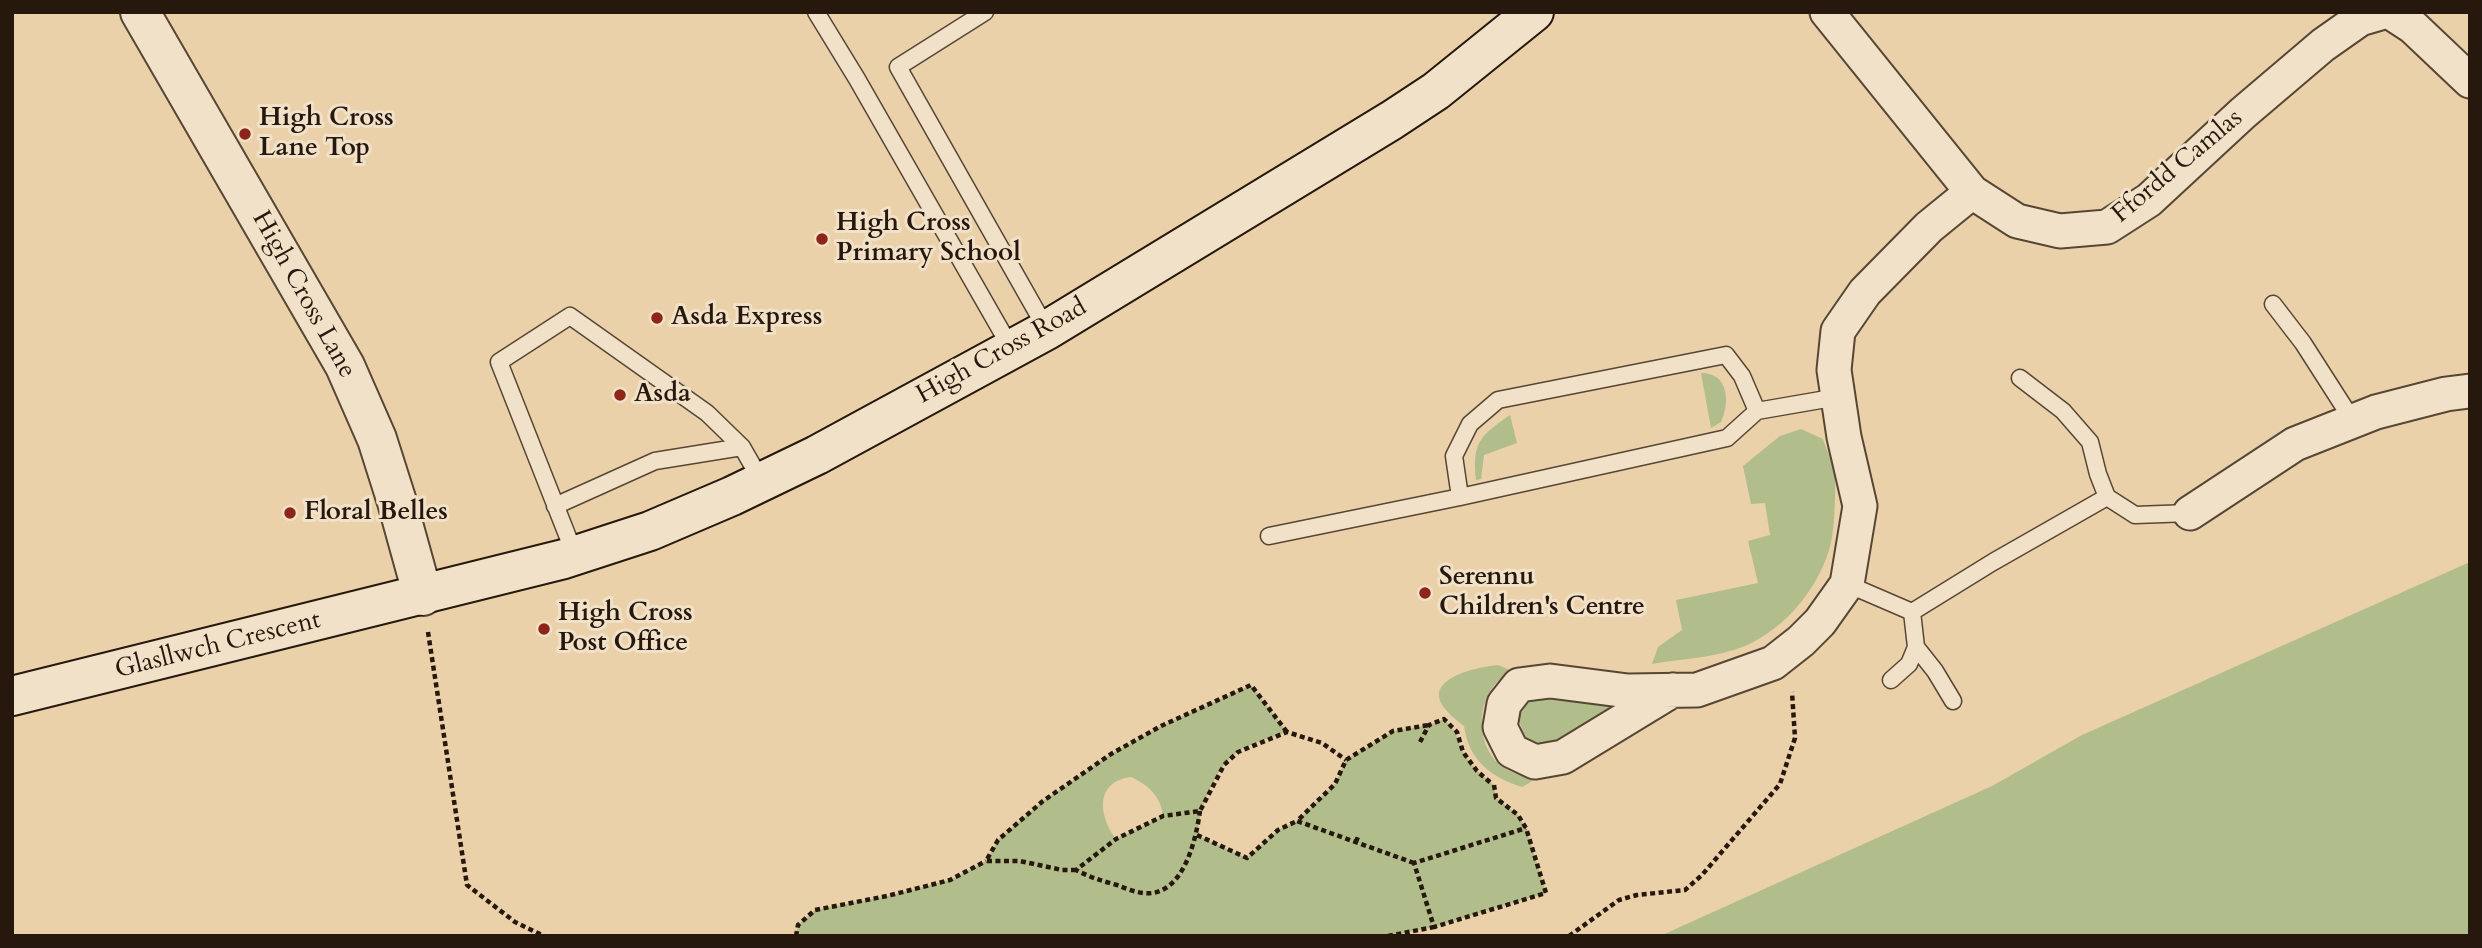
<!DOCTYPE html>
<style>
body{margin:0}
#map{position:relative;width:2482px;height:948px;overflow:hidden;background:#ead1aa;font-family:Cardo,serif}
canvas{display:block}
.frame{position:absolute;inset:0;border:14px solid #26180d;pointer-events:none}
</style>
<div id="map">
<canvas width="2482" height="948"></canvas>
<div class="frame"></div>
</div>
<script>
const context = document.querySelector('canvas').getContext('2d');
context.lineJoin = 'round';
function fill(path, color) { context.fillStyle = color; context.fill(path, 'evenodd'); }
function strokePath(path, color, width, dash) { context.strokeStyle = color; context.lineWidth = width; context.lineCap = dash ? 'butt' : 'round'; context.setLineDash(dash || []); context.stroke(path); }
function label(font, color, halo, rows, align = 'center') {
  context.font = font + ' Cardo,serif'; context.lineWidth = 6; context.setLineDash([]); context.textBaseline = 'middle'; context.strokeStyle = halo; context.fillStyle = color; for (const [text, x, y, turn = 0] of rows) {
    context.save(); context.translate(x, y); context.rotate((+turn || 0) * Math.PI / 180); context.textAlign = isNaN(turn) ? turn : align; if (halo) context.strokeText(text, 0, 0); context.fillText(text, 0, 0); context.restore();
  }
}
fill(new Path2D(`
 M 1701,373 C 1729,373 1730,402 1721,422 L 1711,428 Z
 M 1510,415 L 1517,443 L 1484,455 L 1481,479 L 1476,480 C 1472,442 1480,436 1510,415 Z
 M 1801,429 L 1823,439 C 1826,449 1832,459 1834,469 C 1836,479 1835,491 1835,501 C 1834,517 1834,534 1829,550 C 1816,593 1780,634 1737,649 C 1710,658 1680,659 1652,664 L 1658,647 L 1682,630 L 1676,600 L 1758,583 L 1748,541 L 1770,535 L 1765,503 L 1751,504 L 1743,466 L 1780,436 Z
 M 2470,562 L 2470,936 L 1660,936 L 1992,786 L 2082,735 Z
 M 1498,665 L 1512,671 C 1508,674 1502,677 1498,681 C 1476,702 1476,745 1500,765 C 1509,773 1524,776 1536,779 L 1522,787 C 1491,777 1469,761 1464,726 C 1458,721 1452,717 1447,711 C 1418,679 1477,667 1498,665 Z
 M 1251,685 L 1287,732 C 1271,738 1250,743 1236,753 C 1214,769 1200,809 1197,835 L 1247,858 L 1278,830 L 1297,821 L 1335,784 L 1346,760 L 1393,731 L 1429,725 L 1444,719 C 1459,734 1455,735 1463,752 C 1470,766 1483,776 1494,785 L 1496,798 L 1518,815 L 1526,828 L 1546,893 L 1434,927 L 1388,936 L 796,936 L 798,925 L 815,910 L 887,896 L 950,880 L 986,861 L 998,840 L 1043,801 L 1111,754 L 1161,726 ZM 1131,777 C 1148,785 1161,796 1163,816 L 1116,839 C 1099,816 1094,782 1131,777 Z
 M 1544,696 L 1614,706 L 1549,746 L 1535,745 L 1525,739 L 1518,717 L 1529,702 Z`), '#b2bd8c');
const service = new Path2D(`
 M 816,12 L 857,79 L 1011,348
 M 985,12 L 898,67 L 1047,330
 M 2273,304 L 2303,343 L 2353,421
 M 2020,378 L 2063,411 L 2090,442 L 2098,474 L 2107,497 L 2135,515 L 2190,513
 M 1757,411 L 1742,376 L 1726,355 L 1498,400 L 1470,424 L 1454,456 L 1460,497 L 1727,438 L 1757,411 L 1838,397
 M 555,506 L 655,461 L 742,447
 M 1269,536 L 1460,497
 M 575,555 L 499,362 L 570,316 L 707,413 L 742,447 L 762,482
 M 1847,584 L 1912,612 L 1993,562 L 2107,497
 M 1912,612 L 1916,647 L 1935,671 L 1953,701
 M 1891,680 L 1909,664 L 1916,647`);
const minor = new Path2D(`
 M 1827,12 L 1972,192 L 2017,221 L 2060,231 L 2107,227 L 2149,200 L 2243,113 L 2323,45 L 2360,19 L 2384,12
 M 2390,12 L 2413,27 L 2470,81
 M 2190,513 L 2295,444 L 2376,412 L 2446,394 L 2470,391
 M 1673,690 L 1563,757 L 1535,762 L 1512,751 L 1500,727 L 1504,704 L 1519,685 L 1550,681 L 1628,691 L 1697,690 L 1773,663 L 1801,641 L 1820,622 L 1847,584 L 1860,506 L 1844,437 L 1834,370 L 1838,331 L 1865,292 L 1929,227 L 1972,192`);
const tertiary = new Path2D(`
 M 140,12 L 345,366 L 377,439 L 397,502 L 423,596`);
const secondary = new Path2D(`
 M 12,696 L 564,559 L 650,531 L 732,496 L 817,455 L 1047,330 L 1392,120 L 1436,91 L 1534,12`);
strokePath(service, '#574634', 19);
strokePath(minor, '#574634', 37);
strokePath(tertiary, '#574634', 42);
strokePath(secondary, '#26180d', 42);
strokePath(new Path2D(`
 M 428,632 L 467,885 L 515,922 L 544,936
 M 1420,742 L 1429,725 L 1444,719 L 1457,732 L 1463,752 L 1477,771 L 1492,784
 M 1494,785 L 1496,798 L 1518,815 L 1526,828 L 1546,893 L 1434,927 L 1414,863 L 1526,828
 M 1200,811 C 1196,840 1183,898 1143,893 C 1134,892 1125,888 1117,885 C 1102,881 1089,877 1076,870 L 1116,839 L 1163,816 L 1200,811 L 1224,765 L 1238,752 L 1287,732 L 1322,743 L 1346,760
 M 1197,835 L 1247,858 L 1278,830 L 1297,821
 M 1356,842 L 1359,834
 M 1414,863 L 1297,821 L 1335,784 L 1346,760 L 1393,731 L 1429,725
 M 1076,870 L 1062,870 L 1020,861 L 986,861 L 998,840 L 1043,801 L 1111,754 L 1161,726 L 1251,685 L 1287,732
 M 796,936 L 798,925 L 815,910 L 887,896 L 950,880 L 986,861
 M 1388,936 L 1434,927
 M 1569,936 L 1619,900 L 1637,895 L 1685,890 L 1702,875 L 1780,784 L 1795,738 L 1792,692`), '#26180d', 4.5, [5, 3.5]);
strokePath(service, '#f1e1c8', 16);
strokePath(minor, '#f1e1c8', 33);
strokePath(tertiary, '#f1e1c8', 38);
strokePath(secondary, '#f1e1c8', 38);
for (const [x, y, r, color] of [
 [245,134,7,"#8f2418"],
 [822,239,7,"#8f2418"],
 [657,318,7,"#8f2418"],
 [620,395,7,"#8f2418"],
 [290,513,7,"#8f2418"],
 [1425,593,7,"#8f2418"],
 [544,629,7,"#8f2418"]
]) { const dot = new Path2D(); dot.arc(x, y, r, 0, 2 * Math.PI); context.fillStyle = color; context.fill(dot); strokePath(dot, '#f1e1c8', 2.5); }
label('bold 26px', '#26180d', '#f1e1c8', [
 ["High Cross",259,119],
 ["Lane Top",259,149],
 ["High Cross",836,224],
 ["Primary School",836,254],
 ["Asda Express",671,318],
 ["Asda",634,395],
 ["Floral Belles",304,513],
 ["Serennu",1439,578],
 ["Children's Centre",1439,608],
 ["High Cross",558,614],
 ["Post Office",558,644]
], 'left');
label('26px', '#26180d', '#f1e1c8', [
 ["Ffordd Camlas",2178,167,-40],
 ["High Cross Lane",303,295,61],
 ["High Cross Road",1002,352,-29],
 ["Glasllwch Crescent",218,646,-14]
]);
</script>
